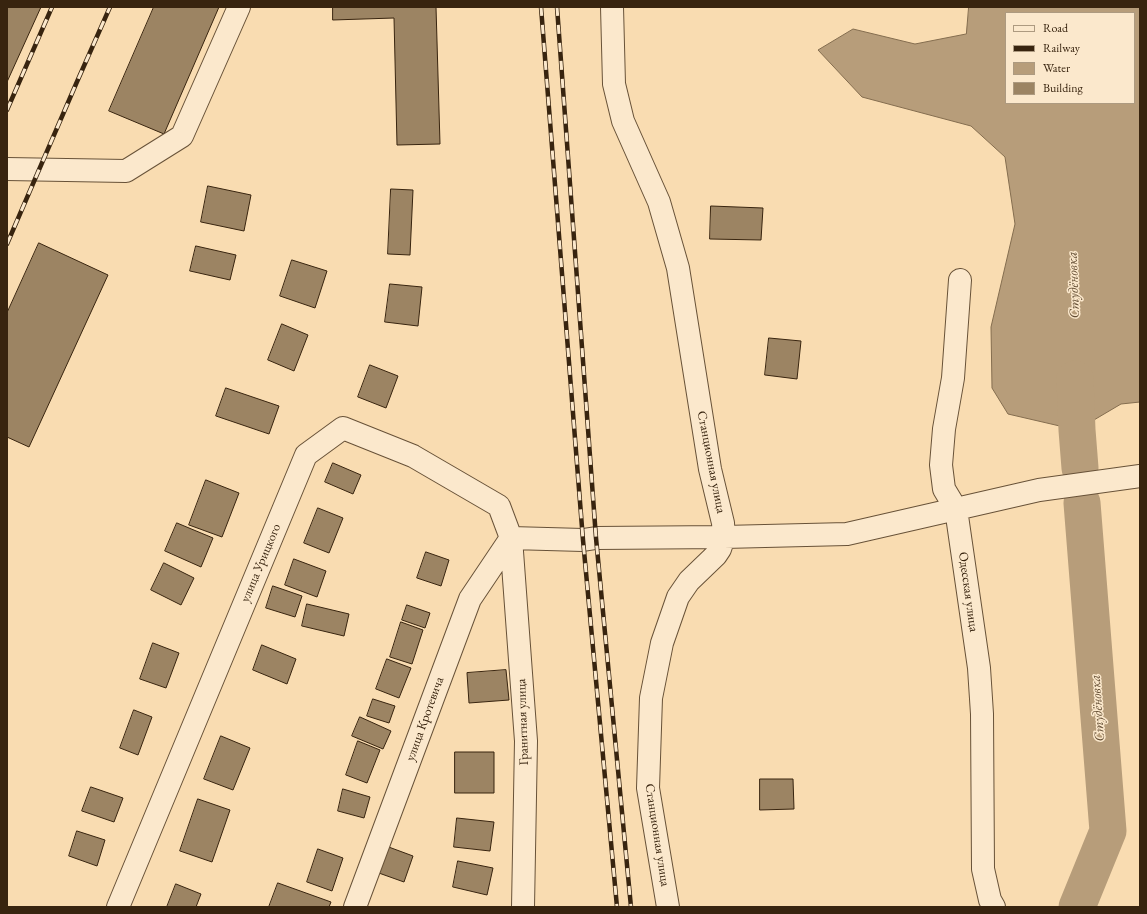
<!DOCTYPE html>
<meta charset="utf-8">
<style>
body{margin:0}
#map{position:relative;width:1147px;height:914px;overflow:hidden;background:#f9dcb1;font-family:"EB Garamond",serif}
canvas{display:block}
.frame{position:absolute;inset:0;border:8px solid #38240f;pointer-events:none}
.legend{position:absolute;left:1005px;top:12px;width:130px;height:92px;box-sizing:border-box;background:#fbe8cc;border:1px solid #ad9a80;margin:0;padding:5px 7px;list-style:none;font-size:12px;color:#38240f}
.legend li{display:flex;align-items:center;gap:8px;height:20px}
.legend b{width:20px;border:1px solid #ad9a80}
</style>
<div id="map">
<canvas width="1147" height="914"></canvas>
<div class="frame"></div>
<ul class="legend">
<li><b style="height:5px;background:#fbe8cc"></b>Road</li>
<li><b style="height:5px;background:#38240f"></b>Railway</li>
<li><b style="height:11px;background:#b79d7a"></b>Water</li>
<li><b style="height:11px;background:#9c8463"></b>Building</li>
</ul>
</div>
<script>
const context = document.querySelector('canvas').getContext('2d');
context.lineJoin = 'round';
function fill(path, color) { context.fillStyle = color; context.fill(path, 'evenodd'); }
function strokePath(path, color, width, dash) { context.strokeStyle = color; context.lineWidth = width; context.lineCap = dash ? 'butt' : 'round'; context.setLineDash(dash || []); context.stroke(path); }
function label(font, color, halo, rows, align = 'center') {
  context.font = font + ' "EB Garamond",serif'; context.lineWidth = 3; context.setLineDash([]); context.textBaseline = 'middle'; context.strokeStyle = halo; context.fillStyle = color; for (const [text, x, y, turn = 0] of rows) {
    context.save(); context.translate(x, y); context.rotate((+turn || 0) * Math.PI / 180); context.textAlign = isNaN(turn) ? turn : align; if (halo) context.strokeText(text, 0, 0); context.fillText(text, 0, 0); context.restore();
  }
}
const water = new Path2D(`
 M 969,7 L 1140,7 L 1140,402 L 1121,404 L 1077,430 L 1008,414 L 992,388 L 991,327 L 1015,224 L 1005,157 L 971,126 L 862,97 L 818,50 L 853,29 L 915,44 L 966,34 ZM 1006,13 L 1134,13 L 1134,103 L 1006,103 Z`);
fill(water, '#b79d7a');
strokePath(water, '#846d4f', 1);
strokePath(new Path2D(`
 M 1075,379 L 1077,430 L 1080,468
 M 1077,907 L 1108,831 L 1082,503`), '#b79d7a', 37);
const building = new Path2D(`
 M 7,7 L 41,7 L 7,82 Z
 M 154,7 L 219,7 L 164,134 L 109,111 Z
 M 333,7 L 436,7 L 440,144 L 397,145 L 394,18 L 333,20 Z
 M 208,186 L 251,195 L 244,231 L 201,222 Z
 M 391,189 L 413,190 L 410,255 L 388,254 Z
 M 711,206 L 763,208 L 761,240 L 710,239 Z
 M 39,243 L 108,275 L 29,447 L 7,437 L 7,313 Z
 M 196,246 L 236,255 L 230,280 L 190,271 Z
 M 292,260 L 327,271 L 315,308 L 280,296 Z
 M 390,284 L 422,287 L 418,326 L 385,322 Z
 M 282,324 L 308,335 L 294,371 L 268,360 Z
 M 769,338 L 801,341 L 797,379 L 765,375 Z
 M 370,365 L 398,376 L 386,408 L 358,397 Z
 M 226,388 L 279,406 L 269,434 L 216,416 Z
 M 333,463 L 361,475 L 353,494 L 325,482 Z
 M 206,480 L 239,493 L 222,537 L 189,525 Z
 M 318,508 L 343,518 L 329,553 L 304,543 Z
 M 177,523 L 213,538 L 201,567 L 165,551 Z
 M 426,552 L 449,560 L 441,586 L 417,578 Z
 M 294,559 L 326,571 L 317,597 L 285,585 Z
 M 164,563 L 194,578 L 181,605 L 151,590 Z
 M 273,586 L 302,596 L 295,617 L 266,608 Z
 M 307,604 L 349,614 L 344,636 L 302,626 Z
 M 407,605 L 430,613 L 425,628 L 402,620 Z
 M 401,622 L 423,630 L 412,664 L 390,657 Z
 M 153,643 L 179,653 L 166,688 L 140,679 Z
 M 262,645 L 296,659 L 287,684 L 253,670 Z
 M 387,659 L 411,668 L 399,698 L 376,689 Z
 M 506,670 L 509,700 L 469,703 L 467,673 Z
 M 373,699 L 395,706 L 389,723 L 367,716 Z
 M 134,710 L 152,717 L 138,755 L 120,748 Z
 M 360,717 L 391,731 L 383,749 L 352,736 Z
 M 221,736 L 250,748 L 233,790 L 204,779 Z
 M 358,741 L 380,750 L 367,783 L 346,775 Z
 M 455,752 L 494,752 L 494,793 L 455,793 Z
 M 760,779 L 793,779 L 794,809 L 760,810 Z
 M 91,787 L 123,798 L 114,822 L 82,811 Z
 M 343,789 L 370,797 L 364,818 L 338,811 Z
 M 198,799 L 230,810 L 212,862 L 180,851 Z
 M 457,818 L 494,822 L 490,851 L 454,847 Z
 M 77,831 L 105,840 L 97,866 L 69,856 Z
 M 386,846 L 413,856 L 404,882 L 376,872 Z
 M 318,849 L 343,858 L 332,891 L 307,882 Z
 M 458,861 L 493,868 L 487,895 L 453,887 Z
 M 278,883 L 331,902 L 329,907 L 269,907 Z
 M 176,884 L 201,894 L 196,907 L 167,907 Z`);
fill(building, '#9c8463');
strokePath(building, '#38240f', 1);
const minor = new Path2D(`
 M 612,7 L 614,84 L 623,121 L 659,202 L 678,268 L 710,469 L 723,523 L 724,537 L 720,549 L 716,555 L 689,581 L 678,597 L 662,643 L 651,698 L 648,788 L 668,907
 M 7,169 L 126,171 L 182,136 L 239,7
 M 960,280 L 953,378 L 944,429 L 941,465 L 944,489 L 956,509 L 979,668 L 982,714 L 983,869 L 990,900 L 994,907
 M 511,538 L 583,540 L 596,538 L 724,537 L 847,534 L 1039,490 L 1140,476
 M 118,907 L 306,455 L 343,428 L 413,456 L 499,506 L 511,538 L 526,741 L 523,907
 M 355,907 L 470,599 L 511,538`);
strokePath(minor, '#685238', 24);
strokePath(minor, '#fbe8cc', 22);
const rail = new Path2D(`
 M 541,7 L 583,540 L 617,907
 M 557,7 L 596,538 L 631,907
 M 7,110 L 52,7
 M 7,244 L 76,84 L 110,7`);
strokePath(rail, '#38240f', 4.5);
strokePath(rail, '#fbe8cc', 3, [9]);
label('13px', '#38240f', '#fbe8cc', [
 ["Станционная улица",711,462,79],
 ["улица Урицкого",261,563,-67],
 ["Одесская улица",968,592,82],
 ["улица Кротевича",425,719,-70],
 ["Гранитная улица",523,722,-92],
 ["Станционная улица",657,835,81]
]);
label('italic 14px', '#644e34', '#fbe8cc', [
 ["Студёновка",1074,285,-92],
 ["Студёновка",1098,708,-94]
]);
</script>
